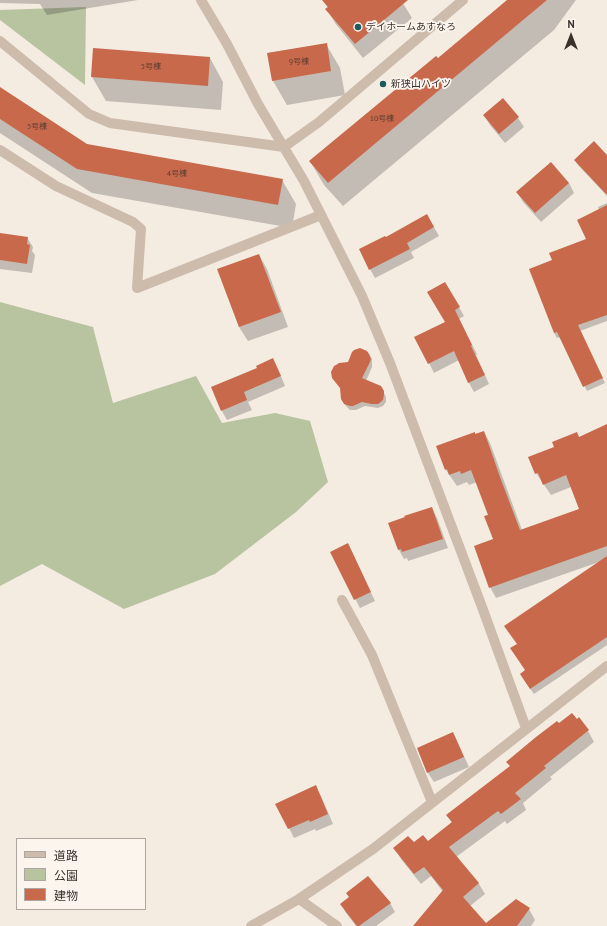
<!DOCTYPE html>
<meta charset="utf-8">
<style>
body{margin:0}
#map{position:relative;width:607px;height:926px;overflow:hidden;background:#f4ebe1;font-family:"PT Sans","Noto Sans JP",sans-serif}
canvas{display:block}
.legend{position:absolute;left:16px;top:838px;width:130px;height:72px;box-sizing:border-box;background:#fbf5ee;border:1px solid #aea6a0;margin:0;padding:5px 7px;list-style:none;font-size:12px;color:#3b302b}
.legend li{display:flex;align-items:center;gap:8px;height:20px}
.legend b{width:20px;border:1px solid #aea6a0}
.north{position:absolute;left:551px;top:16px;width:40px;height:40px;-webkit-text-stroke:3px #fbf5ee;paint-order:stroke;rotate:0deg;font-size:11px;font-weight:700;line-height:16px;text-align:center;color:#3b302b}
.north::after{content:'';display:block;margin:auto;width:14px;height:18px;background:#3b302b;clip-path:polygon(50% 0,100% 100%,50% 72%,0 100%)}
</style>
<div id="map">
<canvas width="607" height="926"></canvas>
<ul class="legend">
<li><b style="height:5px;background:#cdbbac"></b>道路</li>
<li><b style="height:11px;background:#b8c4a0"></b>公園</li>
<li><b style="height:11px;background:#c8694b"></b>建物</li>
</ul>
<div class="north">N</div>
</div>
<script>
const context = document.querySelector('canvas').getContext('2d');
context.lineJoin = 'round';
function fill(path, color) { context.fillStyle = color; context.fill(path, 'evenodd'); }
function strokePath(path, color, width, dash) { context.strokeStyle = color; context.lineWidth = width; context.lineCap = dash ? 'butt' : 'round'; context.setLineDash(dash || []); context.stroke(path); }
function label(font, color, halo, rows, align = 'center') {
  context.font = font + ' "PT Sans","Noto Sans JP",sans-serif'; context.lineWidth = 3.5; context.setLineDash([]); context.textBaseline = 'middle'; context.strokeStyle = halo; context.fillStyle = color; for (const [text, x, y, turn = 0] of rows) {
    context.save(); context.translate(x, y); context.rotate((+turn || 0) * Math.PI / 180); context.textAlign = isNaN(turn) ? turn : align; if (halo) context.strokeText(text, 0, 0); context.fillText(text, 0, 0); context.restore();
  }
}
fill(new Path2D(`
 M 86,7 L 85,85 L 0,20 L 0,10 Z
 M 0,302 L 93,327 L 113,403 L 196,376 L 222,423 L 275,413 L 310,421 L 328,482 L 296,512 L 215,574 L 124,609 L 42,564 L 0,586 Z`), '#b8c4a0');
fill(new Path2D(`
 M 0,0 L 138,0 L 47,15 L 40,4 L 0,3 Z
 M 326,0 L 401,0 L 412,18 L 363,58 L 335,23 L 327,9 L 328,8 L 324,2 Z
 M 509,0 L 576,0 L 554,30 L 343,206 L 324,185 L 310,161 L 438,60 Z
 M 326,44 L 340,68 L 345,95 L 287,105 L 273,81 L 268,53 Z
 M 210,58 L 223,82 L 221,110 L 106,101 L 92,77 Z
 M 0,88 L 87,145 L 282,180 L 296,204 L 292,228 L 92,193 L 0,133 Z
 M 484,115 L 518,118 L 524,127 L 505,143 L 490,125 Z
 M 607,157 L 607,196 L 578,165 L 575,160 Z
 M 550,163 L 569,183 L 574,193 L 541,222 L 523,202 L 517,192 Z
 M 607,203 L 607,321 L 580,331 L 605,383 L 587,391 L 561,337 L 557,338 L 554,333 L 553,261 L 588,240 L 599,210 L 598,207 Z
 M 427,215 L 439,236 L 411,252 L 414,258 L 375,278 L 370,269 L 386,238 Z
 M 0,234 L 27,238 L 33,247 L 32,251 L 35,255 L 32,273 L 0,269 Z
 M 259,255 L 267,269 L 288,327 L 248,341 L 239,327 L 218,270 Z
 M 445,283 L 464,316 L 459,319 L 477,354 L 476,355 L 489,384 L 474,392 L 469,383 L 459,360 L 434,373 L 416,337 L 446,323 Z
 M 369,354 L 372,359 L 372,367 L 366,381 L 381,387 L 386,397 L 386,402 L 383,406 L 378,408 L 365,406 L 356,410 L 350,410 L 346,406 L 342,399 L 348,363 Z
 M 273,360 L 278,369 L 285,386 L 248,402 L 252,410 L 227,420 L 222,411 L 258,369 Z
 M 607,425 L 607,645 L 534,694 L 524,680 L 526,670 L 518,644 L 599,562 L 496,598 L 490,587 L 494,540 L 490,515 L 477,482 L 469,485 L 467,482 L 457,486 L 446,470 L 438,447 L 475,434 L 475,435 L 484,432 L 490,443 L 522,530 L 580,509 L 571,487 L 551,495 L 536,473 L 579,438 Z
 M 432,508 L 437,518 L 448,548 L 408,561 L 407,558 L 404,559 L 399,550 L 390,524 Z
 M 331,552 L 352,553 L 375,601 L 360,608 Z
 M 578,719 L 588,731 L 594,742 L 550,777 L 552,779 L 523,803 L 526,810 L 507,824 L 505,821 L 456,857 L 479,884 L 485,894 L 470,906 L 486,925 L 529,909 L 535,920 L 531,926 L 415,926 L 443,892 L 431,876 L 421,884 L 401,859 L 395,848 L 414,844 L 428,842 L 452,823 L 447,815 L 511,767 L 508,762 L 558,725 L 577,720 Z
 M 453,733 L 458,743 L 469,767 L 434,782 L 428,773 L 418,748 Z
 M 315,787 L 321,796 L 333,824 L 316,831 L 315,829 L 294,838 L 289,828 Z
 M 390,903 L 395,912 L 376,926 L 356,926 L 346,913 L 341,904 Z`), '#0003');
fill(new Path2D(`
 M 322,0 L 408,0 L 355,44 L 325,9 L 328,7 Z
 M 507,0 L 547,0 L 328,183 L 309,161 L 436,56 L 438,58 Z
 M 327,43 L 331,71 L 272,81 L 267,53 Z
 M 93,48 L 210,57 L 208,86 L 91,77 Z
 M 0,87 L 87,144 L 283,179 L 278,205 L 77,169 L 0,119 Z
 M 503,98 L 519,117 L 499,134 L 483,115 Z
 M 594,141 L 607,155 L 607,195 L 574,160 Z
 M 551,162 L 569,183 L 535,213 L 516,192 Z
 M 607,205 L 607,315 L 578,325 L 603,378 L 583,387 L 557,332 L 554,333 L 529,269 L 552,260 L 549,253 L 586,239 L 577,220 Z
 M 427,214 L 434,227 L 407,243 L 410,249 L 369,270 L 359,249 L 385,236 L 386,237 Z
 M 0,233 L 28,237 L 27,244 L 30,245 L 27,264 L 0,260 Z
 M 259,254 L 281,312 L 239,327 L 217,269 Z
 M 445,282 L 460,307 L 455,310 L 472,345 L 471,346 L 485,375 L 468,383 L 454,351 L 428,364 L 414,337 L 445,322 L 427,292 Z
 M 360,348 L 367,351 L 369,354 L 371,359 L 370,362 L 362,378 L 381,386 L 384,391 L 384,394 L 383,400 L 378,404 L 372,404 L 362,402 L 353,406 L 350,406 L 344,404 L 341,399 L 340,388 L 332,378 L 331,372 L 334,366 L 336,365 L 339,363 L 348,362 L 352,352 L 354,350 Z
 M 273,358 L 281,376 L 244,392 L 247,400 L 221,411 L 211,387 L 257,368 L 256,366 Z
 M 607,424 L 607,546 L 489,588 L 474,546 L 493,539 L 484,516 L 488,515 L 471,470 L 461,474 L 460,471 L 449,475 L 447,469 L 445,470 L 436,446 L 475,432 L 475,434 L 484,431 L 500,477 L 520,530 L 579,509 L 566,475 L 543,485 L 538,473 L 535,474 L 528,457 L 554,447 L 552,442 L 577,432 L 579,437 Z
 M 432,507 L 443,539 L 402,552 L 401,549 L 398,550 L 388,523 L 405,517 L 404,516 Z
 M 348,543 L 371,592 L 354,600 L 330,552 Z
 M 607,556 L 607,637 L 530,689 L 520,674 L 525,670 L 510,648 L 517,644 L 504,626 Z
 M 572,713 L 577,719 L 579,717 L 589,730 L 544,766 L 546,768 L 515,793 L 521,799 L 501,814 L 498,811 L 449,847 L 479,883 L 463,897 L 486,923 L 516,899 L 530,908 L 517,926 L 413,926 L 443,890 L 424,867 L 414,874 L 393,848 L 408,836 L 414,842 L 423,835 L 428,841 L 452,822 L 446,815 L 510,766 L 506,762 L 536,737 L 557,721 L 559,723 Z
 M 453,732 L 464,757 L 427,773 L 417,748 Z
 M 316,785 L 328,814 L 310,822 L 309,820 L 288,829 L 275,804 Z
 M 368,876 L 391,903 L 359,926 L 357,926 L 340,904 L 349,897 L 346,893 Z`), '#c8694b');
strokePath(new Path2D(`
 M 201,0 L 227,44 L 258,104 L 304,181 L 362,296 L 390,363 L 482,607 L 526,728
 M 0,41 L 89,114 L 110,123 L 284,147 L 319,122 L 463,0
 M 0,150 L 56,186 L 133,222 L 141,229 L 137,288 L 321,215
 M 342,600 L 372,655 L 432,802
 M 299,899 L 337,926
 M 251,926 L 299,899 L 373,849 L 607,666`), '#cdbbac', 10);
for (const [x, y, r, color] of [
 [358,27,4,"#1f5a5e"],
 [383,84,4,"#1f5a5e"]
]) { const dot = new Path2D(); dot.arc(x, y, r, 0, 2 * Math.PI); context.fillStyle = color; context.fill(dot); strokePath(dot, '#fbf5ee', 1.5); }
label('8px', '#5e3e33', null, [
 ["9号棟",299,62],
 ["5号棟",151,67],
 ["10号棟",382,119],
 ["3号棟",37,127],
 ["4号棟",177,174]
]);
label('10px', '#3b302b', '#fbf5ee', [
 ["デイホームあすなろ",366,27],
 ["新狭山ハイツ",391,84]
], 'left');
</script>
